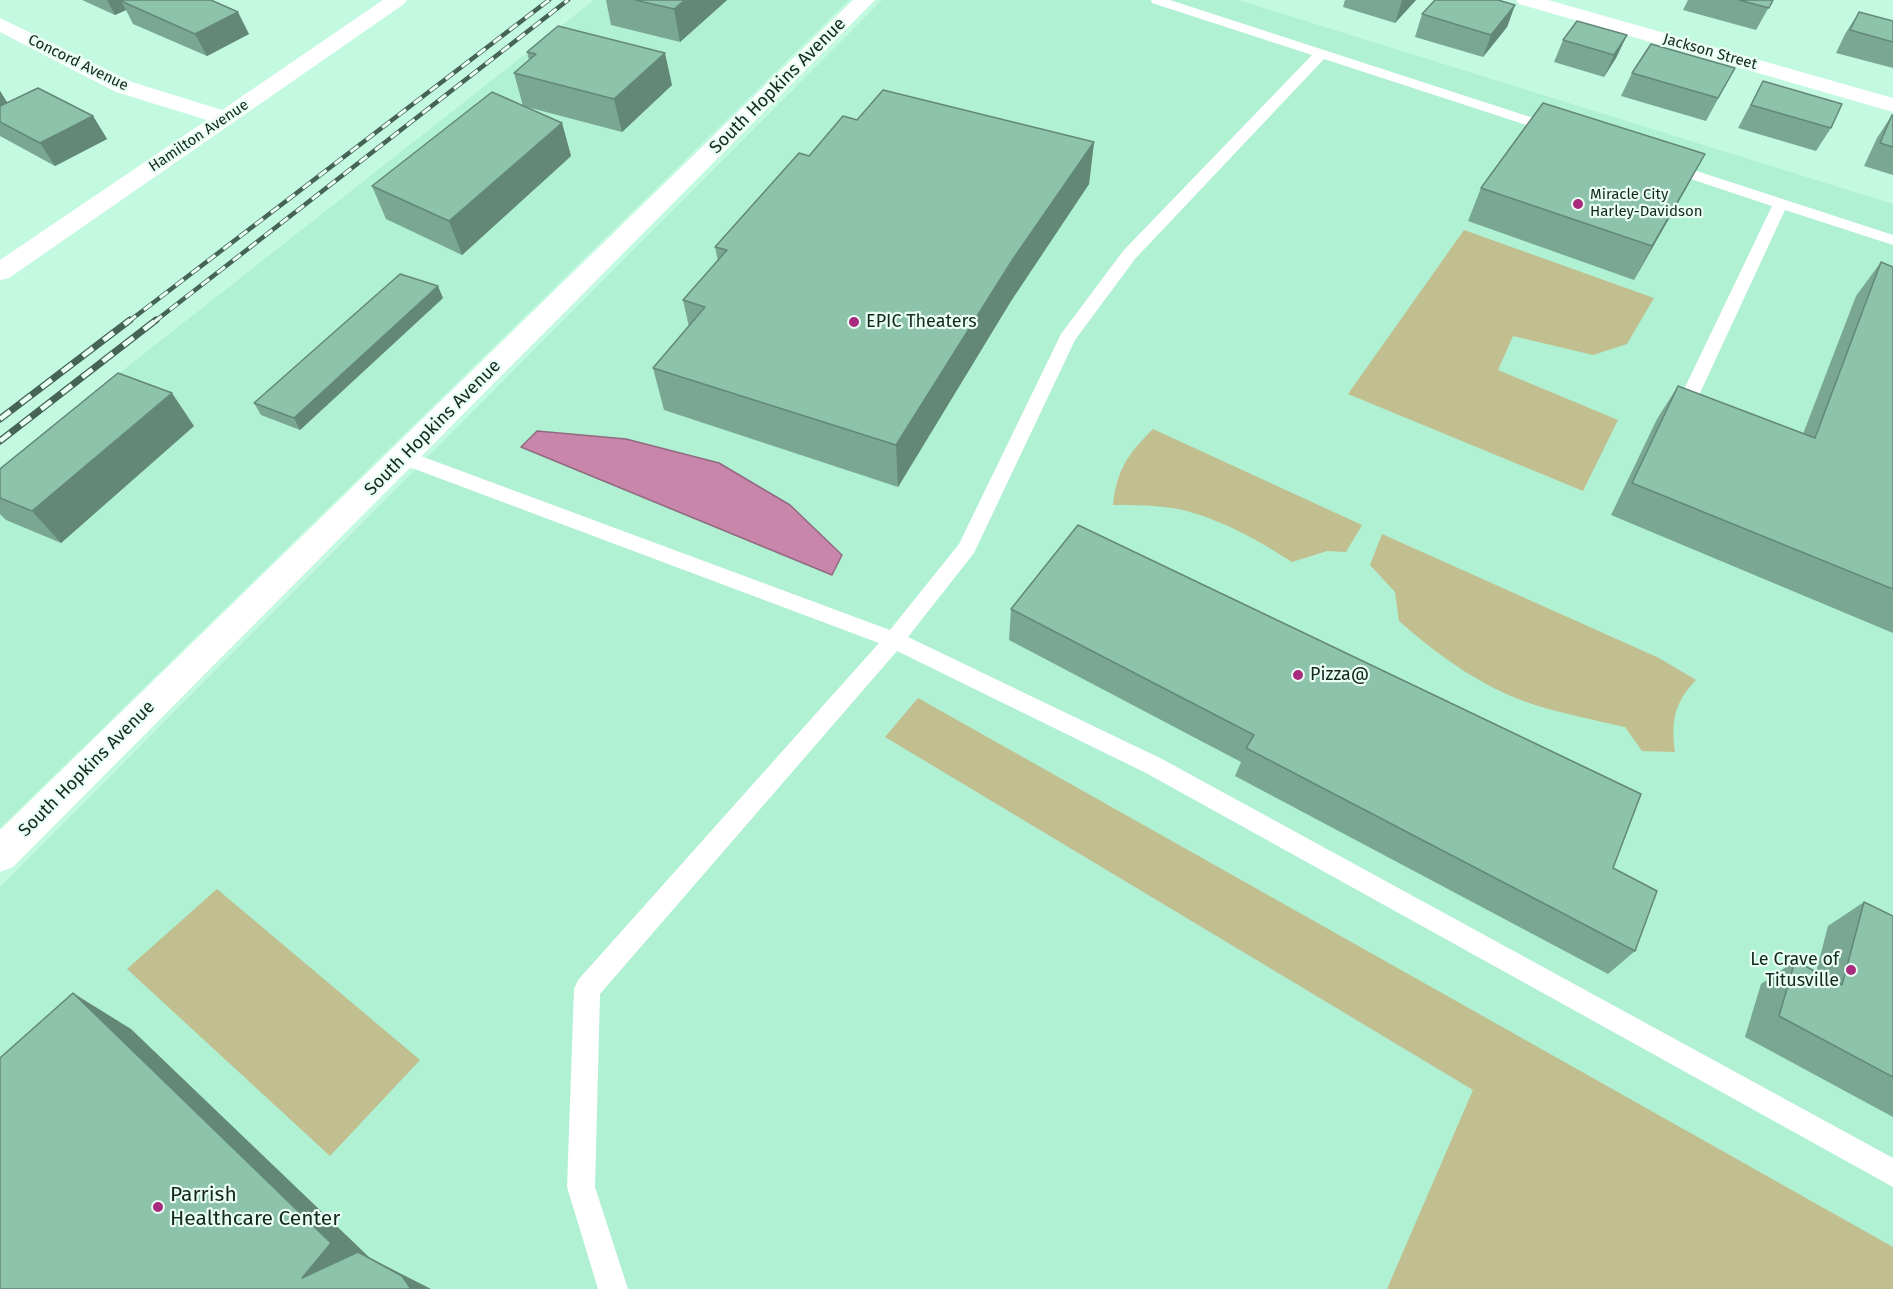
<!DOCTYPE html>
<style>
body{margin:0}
canvas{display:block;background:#c3f9e0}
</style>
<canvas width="1893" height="1289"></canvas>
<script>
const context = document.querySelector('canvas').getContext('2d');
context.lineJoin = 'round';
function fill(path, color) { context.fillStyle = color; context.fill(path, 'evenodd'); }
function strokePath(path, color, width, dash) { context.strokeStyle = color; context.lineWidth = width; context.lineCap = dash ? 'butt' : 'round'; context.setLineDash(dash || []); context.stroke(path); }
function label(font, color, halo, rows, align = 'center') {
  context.font = font + ' "Fira Sans",sans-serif'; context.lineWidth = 4.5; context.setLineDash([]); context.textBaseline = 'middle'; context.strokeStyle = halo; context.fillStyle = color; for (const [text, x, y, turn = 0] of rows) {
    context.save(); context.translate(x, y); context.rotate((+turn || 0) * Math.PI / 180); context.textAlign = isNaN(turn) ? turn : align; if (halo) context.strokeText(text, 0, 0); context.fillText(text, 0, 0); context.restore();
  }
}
fill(new Path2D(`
 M 594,0 L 849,0 L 0,828 L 0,467 Z
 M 882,0 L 1238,0 L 1893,204 L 1893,1289 L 0,1289 L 0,887 Z`), '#b0f0d3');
fill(new Path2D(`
 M 1464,230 L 1654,298 L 1627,344 L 1593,355 L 1513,336 L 1498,370 L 1618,420 L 1583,491 L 1348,394 Z
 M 1153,429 L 1362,525 L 1346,552 L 1327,551 L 1292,562 C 1256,539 1219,518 1178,509 C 1156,505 1134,505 1113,505 C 1117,469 1128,454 1153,429 Z
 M 1382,534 L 1659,658 L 1696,680 C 1674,703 1671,721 1675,752 L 1642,751 L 1625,727 C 1595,720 1564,714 1535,705 C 1484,689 1439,656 1399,621 L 1395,592 L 1370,565 Z
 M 918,698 L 1893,1247 L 1893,1289 L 1387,1289 L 1473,1090 L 885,737 Z
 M 217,889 L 420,1060 L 330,1156 L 127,969 Z`), '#c1bf90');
const water = new Path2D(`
 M 537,431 L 626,439 L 719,463 L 790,505 L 842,555 L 832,575 L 521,447 Z`);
fill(water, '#c886aa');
strokePath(water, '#926a80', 1.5);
fill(new Path2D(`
 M 1151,0 L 1170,0 L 1561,127 L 1563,130 L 1561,133 L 1551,133 L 1324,59 L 1135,259 L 1075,340 L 974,553 L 908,637 L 1162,759 L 1893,1158 L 1893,1187 L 1146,773 L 897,651 L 600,994 L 595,1187 L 628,1289 L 598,1289 L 567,1187 L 574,989 L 578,980 L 879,643 L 396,462 L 394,457 L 396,452 L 403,450 L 410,452 L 890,630 L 959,544 L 1061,334 L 1123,251 L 1312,55 L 1152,3 Z
 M 1666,161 L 1893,235 L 1893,245 L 1785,210 L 1694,406 L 1691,410 L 1685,412 L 1679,410 L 1676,406 L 1772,206 L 1661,169 L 1658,166 L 1661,163 Z`), '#fff');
fill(new Path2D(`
 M 383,0 L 407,0 L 404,4 L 9,278 L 0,280 L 0,260 L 207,120 L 116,92 L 0,32 L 0,18 L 132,82 L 222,110 Z
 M 1516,0 L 1548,0 L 1893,98 L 1893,112 L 1519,4 Z`), '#fff');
fill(new Path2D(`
 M 853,0 L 875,0 L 13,867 L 0,872 L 0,830 Z`), '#fff');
const railFar1 = new Path2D(`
 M 128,322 L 549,0
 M 154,322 L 568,0`);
const rail = new Path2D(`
 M 0,419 L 130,320
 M 0,441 L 156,320`);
strokePath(railFar1, '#456356', 4.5);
strokePath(rail, '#456356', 7);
strokePath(railFar1, '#e9fef4', 3, [10]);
strokePath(rail, '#e9fef4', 4.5, [13]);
fill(new Path2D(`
 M 82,0 L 211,0 L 249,34 L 207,56 L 133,24 L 126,10 L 115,15 Z
 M 606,0 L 727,0 L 680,42 L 611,25 Z
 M 1345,0 L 1416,0 L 1395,23 L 1343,7 Z
 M 1688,0 L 1773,0 L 1756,30 L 1683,10 Z
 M 1515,5 L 1507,27 L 1483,57 L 1415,37 L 1422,14 Z
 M 1859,12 L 1893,21 L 1893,68 L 1836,53 L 1845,34 Z
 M 1627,35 L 1616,58 L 1604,77 L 1554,62 L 1563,40 Z
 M 527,52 L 672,85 L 622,132 L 523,106 L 514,73 L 529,60 Z
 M 1735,68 L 1706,121 L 1621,96 L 1632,73 Z
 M 1763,81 L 1831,128 L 1816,151 L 1738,128 Z
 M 0,91 L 7,103 L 93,116 L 107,139 L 55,166 L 0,136 Z
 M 1892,115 L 1893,115 L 1893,175 L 1864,166 L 1877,138 Z
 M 857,120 L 1094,142 L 1089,184 L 1011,301 L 898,487 L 664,410 L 653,368 L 689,327 L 683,300 L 718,261 L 715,247 L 809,156 Z
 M 562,123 L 571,156 L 462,255 L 386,219 L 372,186 Z
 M 1687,187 L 1634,280 L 1468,221 L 1481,188 Z
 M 1881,262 L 1893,267 L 1893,633 L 1611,515 L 1657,419 L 1678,386 L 1803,434 L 1856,296 Z
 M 443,298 L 300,430 L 261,415 L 254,403 Z
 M 194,426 L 61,543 L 6,520 L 0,514 L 0,469 Z
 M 1011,609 L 1613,868 L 1635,951 L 1608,974 L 1235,776 L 1241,762 L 1009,640 Z
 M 1864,902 L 1893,916 L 1893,1117 L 1745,1037 L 1761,984 L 1795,961 L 1816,972 L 1828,926 Z`), '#79a793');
fill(new Path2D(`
 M 107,0 L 147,0 L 121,1 L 126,10 L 115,15 Z
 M 685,0 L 727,0 L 680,42 L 674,9 Z
 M 1402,0 L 1416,0 L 1395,23 L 1402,1 Z
 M 1515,5 L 1507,27 L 1483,57 L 1491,35 Z
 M 238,12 L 249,34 L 207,56 L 195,34 Z
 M 1627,35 L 1616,58 L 1604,77 L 1614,55 Z
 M 665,53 L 672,85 L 622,132 L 614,99 Z
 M 0,91 L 14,113 L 0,120 Z
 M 93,116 L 107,139 L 55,166 L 40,143 Z
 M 562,123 L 571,156 L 462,255 L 449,221 Z
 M 1094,142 L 1089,184 L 1011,301 L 898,487 L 896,445 L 1013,259 Z
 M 1705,154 L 1687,187 L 1634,280 L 1652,246 Z
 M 438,286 L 443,298 L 300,430 L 294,418 Z
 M 172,393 L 194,426 L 61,543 L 32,511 Z
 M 73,993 L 131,1029 L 370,1258 L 431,1289 L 411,1289 L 302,1278 Z`), '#638878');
const building = new Path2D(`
 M 124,0 L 211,0 L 238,12 L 195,34 L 121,1 Z
 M 635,0 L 685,0 L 674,9 Z
 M 1435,0 L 1498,0 L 1515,5 L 1491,35 L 1422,14 Z
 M 1739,0 L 1773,0 L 1769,8 Z
 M 1859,12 L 1893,21 L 1893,42 L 1850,30 Z
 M 1577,21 L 1627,35 L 1614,55 L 1563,40 Z
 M 558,26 L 665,53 L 614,99 L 514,73 L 536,54 L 527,52 Z
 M 1651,44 L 1735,68 L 1718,98 L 1632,73 Z
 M 1763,81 L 1842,104 L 1831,128 L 1751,105 Z
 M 38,88 L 93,116 L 40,143 L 0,122 L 0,106 Z
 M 883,90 L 1094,142 L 1013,259 L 896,445 L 653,368 L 705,307 L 683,300 L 727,250 L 715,247 L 799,153 L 809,156 L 843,116 L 857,120 Z
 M 492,92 L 562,123 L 449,221 L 372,186 Z
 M 1543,103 L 1705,154 L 1652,246 L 1481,188 Z
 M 1892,115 L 1893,115 L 1893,147 L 1880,143 Z
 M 1881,262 L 1893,267 L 1893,589 L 1632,483 L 1678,386 L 1815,438 Z
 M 400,274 L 438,286 L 294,418 L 254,403 Z
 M 118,373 L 172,393 L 32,511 L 0,498 L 0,469 Z
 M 1078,525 L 1641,794 L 1613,868 L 1657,891 L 1635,951 L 1246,748 L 1254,735 L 1011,609 Z
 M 1864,902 L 1893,916 L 1893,1077 L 1779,1016 L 1795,961 L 1842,985 Z
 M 73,993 L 331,1243 L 302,1278 L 358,1252 L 402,1276 L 411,1289 L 0,1289 L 0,1058 Z`);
fill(building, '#8dc2ab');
strokePath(building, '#638878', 1.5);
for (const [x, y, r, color] of [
 [1578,204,6,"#a82b7d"],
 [854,322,6,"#a82b7d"],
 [1298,675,6,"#a82b7d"],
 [1851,970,6,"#a82b7d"],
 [158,1207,6,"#a82b7d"]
]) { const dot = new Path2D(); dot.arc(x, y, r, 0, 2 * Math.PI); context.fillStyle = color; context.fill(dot); strokePath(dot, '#e9fef4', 2); }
label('15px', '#13281f', '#e9fef4', [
 ["Jackson Street",1710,52,16],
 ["Concord Avenue",78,63,26],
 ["Hamilton Avenue",199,136,-34]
]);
label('15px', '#13281f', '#e9fef4', [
 ["Miracle City",1590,195],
 ["Harley-Davidson",1590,212]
], 'left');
label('18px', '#13281f', '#e9fef4', [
 ["South Hopkins Avenue",778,86,-45],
 ["South Hopkins Avenue",433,428,-45],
 ["South Hopkins Avenue",87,769,-45]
]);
label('18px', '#13281f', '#e9fef4', [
 ["EPIC Theaters",866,322],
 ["Pizza@",1310,675],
 ["Le Crave of",1839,960,"right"],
 ["Titusville",1839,981,"right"]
], 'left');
label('21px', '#13281f', '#e9fef4', [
 ["Parrish",170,1195],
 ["Healthcare Center",170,1219]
], 'left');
</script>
